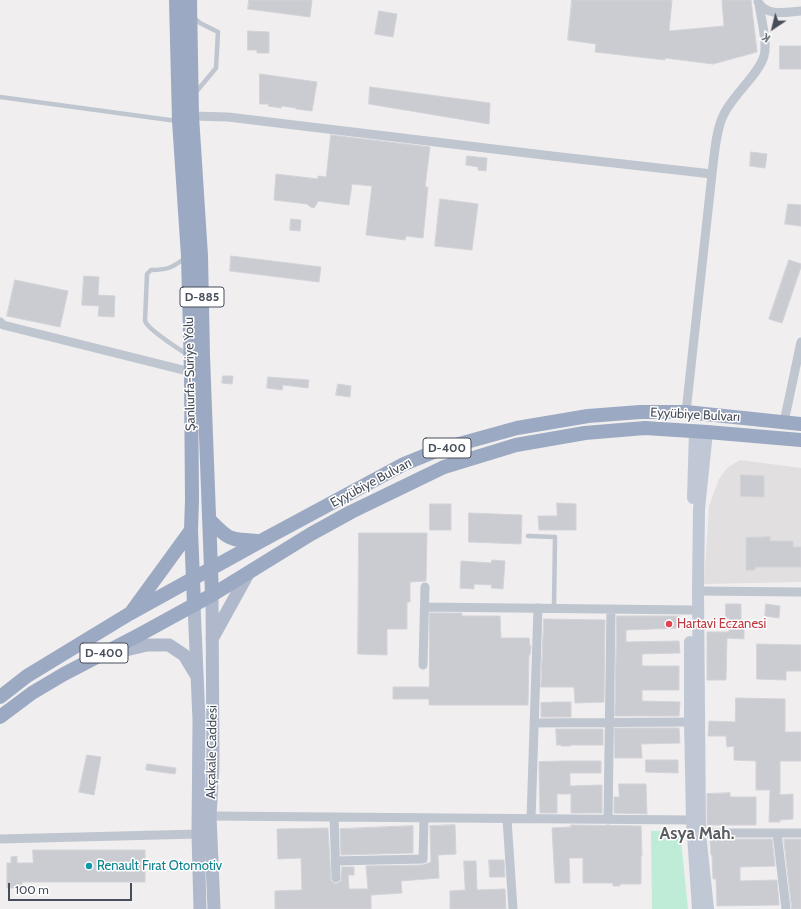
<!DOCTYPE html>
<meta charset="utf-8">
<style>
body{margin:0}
#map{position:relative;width:801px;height:909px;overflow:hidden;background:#f0eeee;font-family:Cabin,sans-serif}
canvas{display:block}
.north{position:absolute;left:753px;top:8px;width:40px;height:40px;-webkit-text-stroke:3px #fff;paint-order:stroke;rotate:215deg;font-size:11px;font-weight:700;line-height:16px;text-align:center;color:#474e5a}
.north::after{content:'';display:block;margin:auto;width:14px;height:18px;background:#474e5a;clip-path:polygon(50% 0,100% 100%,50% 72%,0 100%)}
.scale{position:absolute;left:8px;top:883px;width:124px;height:18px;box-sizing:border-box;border:2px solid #474e5a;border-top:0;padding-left:5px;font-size:12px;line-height:14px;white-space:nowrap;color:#474e5a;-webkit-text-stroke:3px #fff;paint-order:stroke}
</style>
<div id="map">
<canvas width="801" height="909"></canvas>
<div class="north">K</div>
<div class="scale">100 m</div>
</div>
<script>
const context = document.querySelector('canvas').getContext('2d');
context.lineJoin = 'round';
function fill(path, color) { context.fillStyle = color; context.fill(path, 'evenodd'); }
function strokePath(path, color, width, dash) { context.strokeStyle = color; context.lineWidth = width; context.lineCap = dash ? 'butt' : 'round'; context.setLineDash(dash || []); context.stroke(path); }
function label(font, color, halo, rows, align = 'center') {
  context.font = font + ' Cabin,sans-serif'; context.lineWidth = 3; context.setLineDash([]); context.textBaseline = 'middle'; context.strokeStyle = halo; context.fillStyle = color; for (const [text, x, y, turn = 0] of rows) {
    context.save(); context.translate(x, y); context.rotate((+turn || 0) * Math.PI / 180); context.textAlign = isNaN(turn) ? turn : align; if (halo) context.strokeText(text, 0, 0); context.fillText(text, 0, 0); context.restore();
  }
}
fill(new Path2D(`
 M 740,460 L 801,468 L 801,582 L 704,584 L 709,506 L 719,479 L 727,468 Z`), '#e1dfdf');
fill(new Path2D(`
 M 651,831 L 680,831 L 688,909 L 652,909 Z`), '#beecd7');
const building = new Path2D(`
 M 249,0 L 312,0 L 310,17 L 248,9 Z
 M 572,0 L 672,0 L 669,31 L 724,26 L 722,0 L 751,0 L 757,52 L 713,64 L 665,58 L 665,60 L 595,52 L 596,44 L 568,40 Z
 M 379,11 L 397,14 L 393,37 L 375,34 Z
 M 248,31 L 269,32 L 269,53 L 257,53 L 257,50 L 248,50 Z
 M 780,46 L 801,46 L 801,69 L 780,69 Z
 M 260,74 L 317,82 L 312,111 L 296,109 L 296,108 L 282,106 L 281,108 L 268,106 L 269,104 L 260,104 Z
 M 370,87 L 490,103 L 489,124 L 369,104 Z
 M 331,135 L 430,147 L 425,187 L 428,187 L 423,238 L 406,236 L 405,240 L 366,235 L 372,186 L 352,184 L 349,205 L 318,201 L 315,207 L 312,208 L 307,204 L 274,200 L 276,174 L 318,179 L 318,176 L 326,177 Z
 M 751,152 L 767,154 L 765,168 L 750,166 Z
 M 467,156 L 487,158 L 486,171 L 478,170 L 478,167 L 466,165 Z
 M 440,199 L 478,204 L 472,250 L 435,246 Z
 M 788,204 L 801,205 L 801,226 L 785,224 Z
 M 291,219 L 301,220 L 300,231 L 290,230 Z
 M 231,256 L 321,267 L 319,282 L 230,271 Z
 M 789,260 L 801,264 L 801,267 L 782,323 L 769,319 Z
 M 84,276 L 99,277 L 98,295 L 115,296 L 114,317 L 98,316 L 99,306 L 82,305 Z
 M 15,280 L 68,291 L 60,327 L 7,316 Z
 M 223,376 L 233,376 L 232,384 L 222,383 Z
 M 268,377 L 309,380 L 308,388 L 283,385 L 282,390 L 267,388 Z
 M 338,384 L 351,386 L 350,397 L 336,395 Z
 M 741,475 L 764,476 L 764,497 L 741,496 Z
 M 557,503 L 576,504 L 576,530 L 539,530 L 538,516 L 557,516 Z
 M 430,504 L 451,504 L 451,530 L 430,530 Z
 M 469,513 L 522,515 L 521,544 L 469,542 Z
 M 359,533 L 427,533 L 426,581 L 410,582 L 410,602 L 407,602 L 407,629 L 387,629 L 387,655 L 358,654 Z
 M 770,537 L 770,541 L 793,541 L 793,547 L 801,547 L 801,567 L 755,567 L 755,570 L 746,570 L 746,538 Z
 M 492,560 L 505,561 L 503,589 L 491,588 L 492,585 L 474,584 L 474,589 L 460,588 L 461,561 L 491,563 Z
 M 726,604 L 741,604 L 741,626 L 742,628 L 744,629 L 744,639 L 727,638 L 726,680 L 707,680 L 707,632 L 729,632 L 729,618 L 726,618 Z
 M 766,604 L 780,606 L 779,618 L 765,616 Z
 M 430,613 L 462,613 L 462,616 L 500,616 L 501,638 L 529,638 L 530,646 L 531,646 L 530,655 L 529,655 L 528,705 L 429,705 L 429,699 L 393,699 L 393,687 L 429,687 Z
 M 617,616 L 679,616 L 679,628 L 626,630 L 626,642 L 679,641 L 680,653 L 642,654 L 642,666 L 679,666 L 679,690 L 642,690 L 642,701 L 680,702 L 679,716 L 615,716 Z
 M 544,619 L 605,620 L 604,702 L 575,703 L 574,687 L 541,687 Z
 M 757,644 L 801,645 L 801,671 L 786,671 L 786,680 L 757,679 Z
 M 736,698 L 785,699 L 785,732 L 801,732 L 801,761 L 780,761 L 780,795 L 793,794 L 793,819 L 780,820 L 780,822 L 769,822 L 770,790 L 756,790 L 756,761 L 734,760 L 734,746 L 727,747 L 726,736 L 708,736 L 709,721 L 735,722 Z
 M 556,702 L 571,702 L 571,717 L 541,717 L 541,703 Z
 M 615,728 L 679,728 L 680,743 L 641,744 L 642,758 L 615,758 Z
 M 556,729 L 603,729 L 603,745 L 571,745 L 571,746 L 561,746 L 561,745 L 557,745 Z
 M 87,755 L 101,757 L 94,795 L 79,792 Z
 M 646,760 L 678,760 L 678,773 L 646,772 Z
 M 564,761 L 601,761 L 601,773 L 570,773 L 570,786 L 602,785 L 602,813 L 571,813 L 571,794 L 557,794 L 557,813 L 540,813 L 539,762 Z
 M 147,764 L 176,768 L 175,774 L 146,770 Z
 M 619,784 L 646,784 L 647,814 L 614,813 L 614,797 L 619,797 Z
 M 730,793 L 730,797 L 756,797 L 756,825 L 707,825 L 707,794 Z
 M 455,825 L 456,854 L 438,855 L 439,878 L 401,881 L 402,893 L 371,895 L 371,909 L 275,909 L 275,891 L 302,890 L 301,858 L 278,859 L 277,829 L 328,828 L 331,881 L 336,884 L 341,881 L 342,867 L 354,867 L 354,875 L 348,875 L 349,889 L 368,889 L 366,866 L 423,865 L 431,862 L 430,826 Z
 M 571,825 L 641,826 L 642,856 L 641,856 L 641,884 L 620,884 L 620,886 L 613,886 L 613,883 L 583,883 L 583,858 L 569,858 L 570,883 L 555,883 L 552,828 L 571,827 Z
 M 413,826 L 413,853 L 341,855 L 340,829 Z
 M 728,839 L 772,839 L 775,866 L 740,867 L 740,881 L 777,880 L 779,905 L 717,906 L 716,879 L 713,879 L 712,855 L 711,855 L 710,840 Z
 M 784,839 L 801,839 L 801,909 L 792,909 Z
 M 33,850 L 145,850 L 145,882 L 22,882 L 22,888 L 7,888 L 7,863 L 11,863 L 11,857 L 17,856 L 17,863 L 33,863 Z
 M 489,860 L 504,860 L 505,877 L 490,877 Z
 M 464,861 L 476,861 L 477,890 L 505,889 L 506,909 L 450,909 L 450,891 L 465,890 Z`);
fill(building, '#cbccd2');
strokePath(building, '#d2d3d9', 1);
strokePath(new Path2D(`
 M 193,17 L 200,23 L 218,32 L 216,68 L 196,92
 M 0,97 L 177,121
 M 185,258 C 172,268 167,270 151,270 L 147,274 L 145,321 C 148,330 179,349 188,355
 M 528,536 L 555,537 L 554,608`), '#bfc6cf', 4.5);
strokePath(new Path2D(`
 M 758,2 C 767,17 786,12 801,11
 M 192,116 L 228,117 L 552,156 L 712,174
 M 0,322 L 3,325 L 191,372
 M 686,412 L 712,174 C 714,157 716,128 724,114 C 733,95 759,74 764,56 C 768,43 761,19 759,4
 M 784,422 L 801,342
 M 698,591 L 801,592
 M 425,607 L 691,610
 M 423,665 L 425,587
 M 534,723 L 690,722
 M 210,816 L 692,820
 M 334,817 L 336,878
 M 507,819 L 513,909
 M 531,819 L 538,608
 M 608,820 L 611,609
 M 700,833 L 801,833
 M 777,833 L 786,909
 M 0,839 L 198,834
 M 335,861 L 423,859 L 424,818`), '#bfc6cf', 9);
strokePath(new Path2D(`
 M 707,432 L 699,509 L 698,591 L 700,833 L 708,909
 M 693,498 L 695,431
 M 690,642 L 690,722 L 692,820 L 698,909`), '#c1c8d5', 12);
strokePath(new Path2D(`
 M 212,595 L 213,766 L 210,816 L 214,909
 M 194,605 L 199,720 L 198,834 L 200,909
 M 212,639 L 249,572
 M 109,654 L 147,645 L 169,645 L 184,655 L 196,675`), '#afb9cb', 13);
strokePath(new Path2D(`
 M 176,0 L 179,121 L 188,256 L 191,372 L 192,500 L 191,530 L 194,605
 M 190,0 L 192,116 L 201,256 L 203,356 L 212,595
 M 209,519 C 230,541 230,540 261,541
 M 132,611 L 191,530
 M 0,697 L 27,676 L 129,614 L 261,541 L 404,464 L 441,449 L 517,428 L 588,416 L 640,412 L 686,412 L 801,424
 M 0,717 L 32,693 L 64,674 L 139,635 L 212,595 L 311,534 L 351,512 L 444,467 L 516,445 L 585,433 L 645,428 L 707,432 L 801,440`), '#9ca9c2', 14);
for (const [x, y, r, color] of [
 [669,624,4,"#e0444e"],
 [89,866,4,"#0f9aa8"]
]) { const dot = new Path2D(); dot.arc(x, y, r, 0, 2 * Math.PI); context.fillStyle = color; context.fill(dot); strokePath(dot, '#fff', 1.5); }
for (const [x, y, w] of [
 [202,297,44],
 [447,448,48],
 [104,653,48]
]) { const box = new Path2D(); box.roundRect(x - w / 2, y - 10, w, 20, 3); context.fillStyle = '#fff'; context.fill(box); strokePath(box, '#474e5a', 1); }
label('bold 12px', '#474e5a', null, [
 ["D-885",202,297],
 ["D-400",447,448],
 ["D-400",104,653]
]);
label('13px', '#474e5a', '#fff', [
 ["Şanlıurfa-Suriye Yolu",190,374,-91],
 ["Eyyübiye Bulvarı",695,415,3],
 ["Eyyübiye Bulvarı",371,483,-28],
 ["Akçakale Caddesi",212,752,-89]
]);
label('13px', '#be3a42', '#fff', [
 ["Hartavi Eczanesi",677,624]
], 'left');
label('13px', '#0d838f', '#fff', [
 ["Renault Fırat Otomotiv",97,866]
], 'left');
label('bold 17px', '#5b5d62', '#fff', [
 ["Asya Mah.",697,834]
]);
</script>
